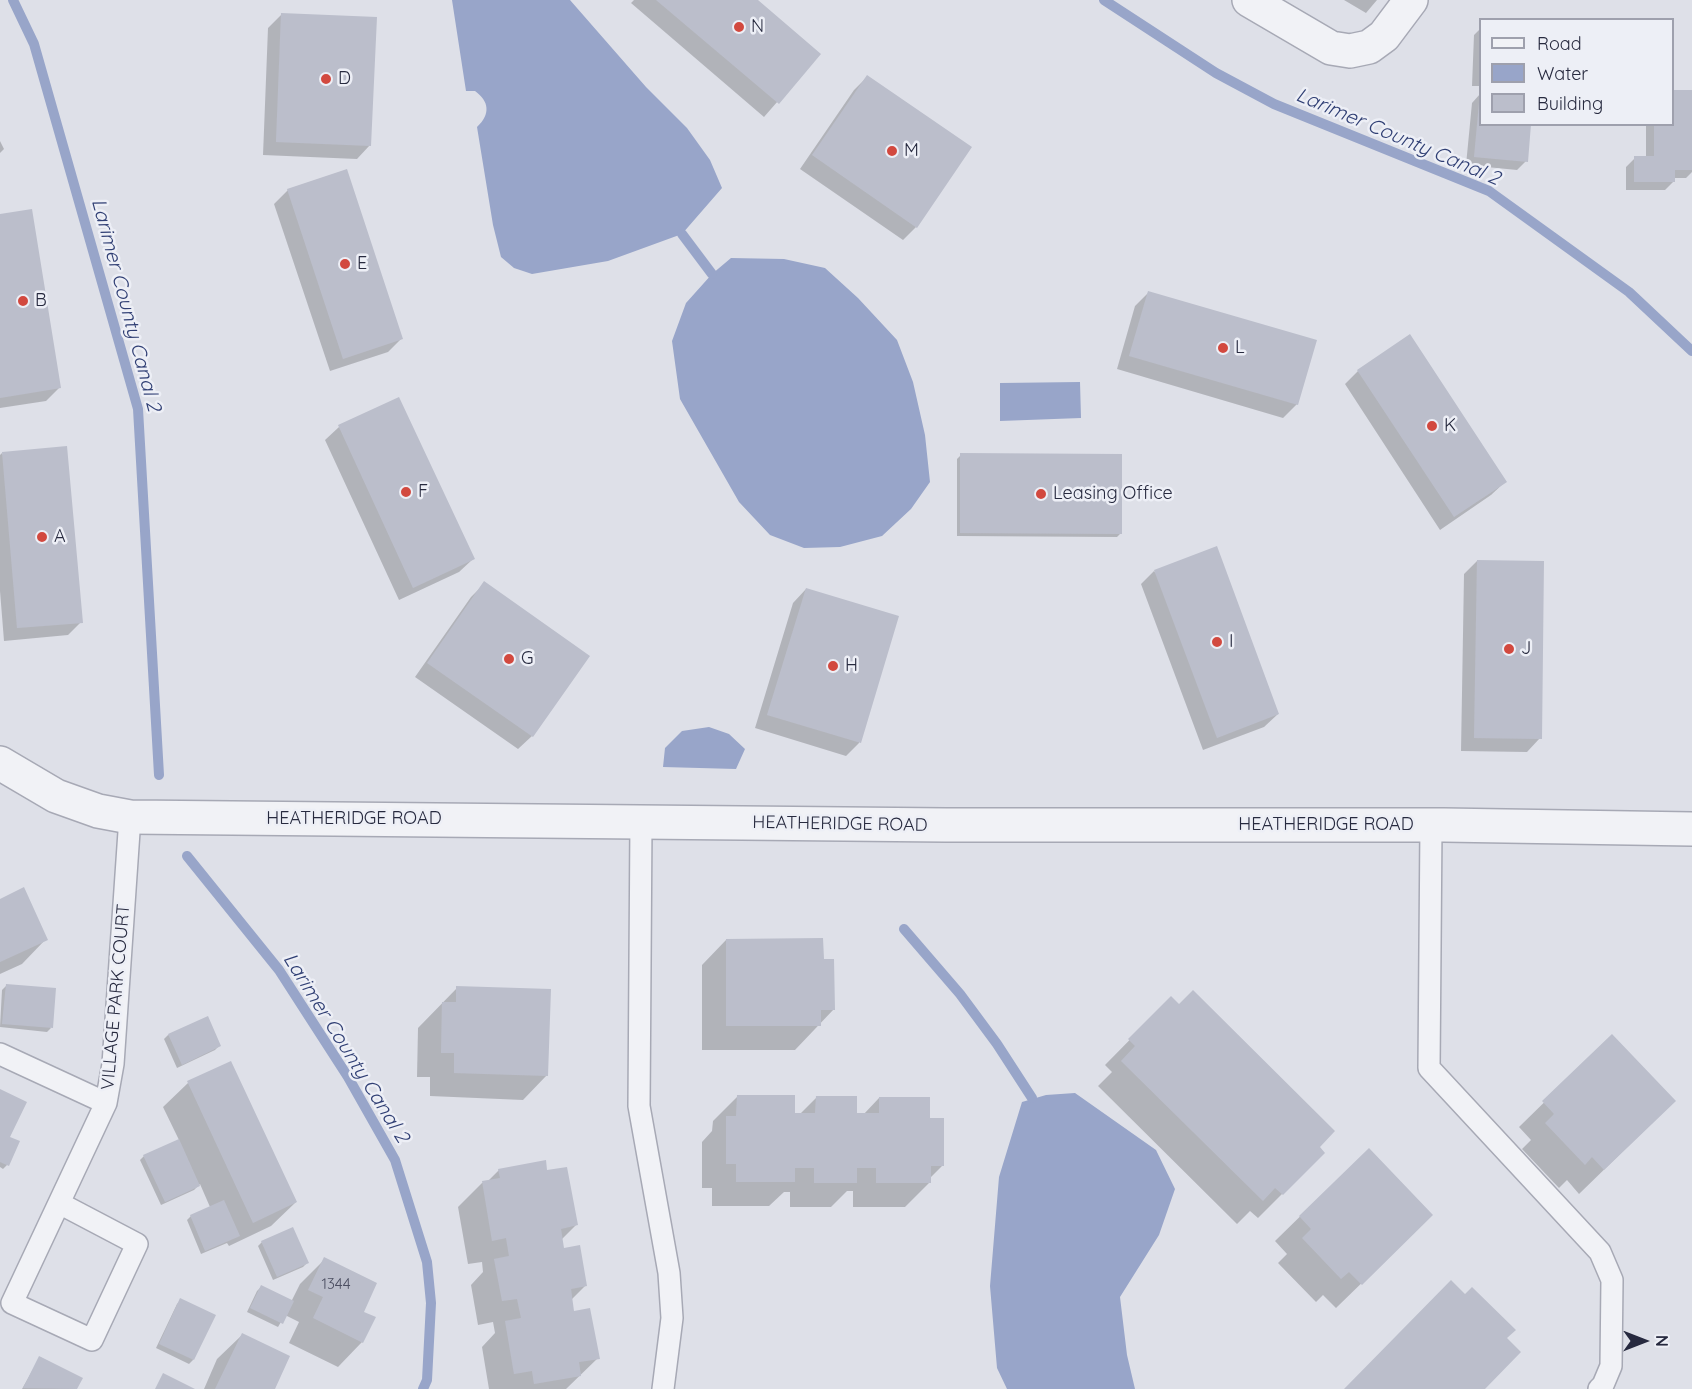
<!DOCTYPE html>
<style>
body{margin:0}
#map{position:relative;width:1692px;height:1389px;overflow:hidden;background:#dee0e8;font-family:Quicksand,sans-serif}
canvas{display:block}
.legend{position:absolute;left:1479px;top:18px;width:195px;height:108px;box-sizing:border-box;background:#edeff6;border:2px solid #9ea0ad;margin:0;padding:8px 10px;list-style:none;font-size:18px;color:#272a3f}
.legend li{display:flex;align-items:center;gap:12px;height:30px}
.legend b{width:30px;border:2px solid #9ea0ad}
.north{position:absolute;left:1614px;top:1311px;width:60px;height:60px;-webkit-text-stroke:4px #edeff6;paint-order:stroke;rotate:90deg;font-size:16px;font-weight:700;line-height:24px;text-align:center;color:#272a3f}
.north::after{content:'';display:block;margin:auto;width:21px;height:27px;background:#272a3f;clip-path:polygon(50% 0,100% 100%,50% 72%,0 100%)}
</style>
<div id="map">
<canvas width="1692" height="1389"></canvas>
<ul class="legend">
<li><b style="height:8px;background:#f1f2f6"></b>Road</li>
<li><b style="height:16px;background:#98a5c9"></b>Water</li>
<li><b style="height:16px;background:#bbbecb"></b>Building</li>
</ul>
<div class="north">N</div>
</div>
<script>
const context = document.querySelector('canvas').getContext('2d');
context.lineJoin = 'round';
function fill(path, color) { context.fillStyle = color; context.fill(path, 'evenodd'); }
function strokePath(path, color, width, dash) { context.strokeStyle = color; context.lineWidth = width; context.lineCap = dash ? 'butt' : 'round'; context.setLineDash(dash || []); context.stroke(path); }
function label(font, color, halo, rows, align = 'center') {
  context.font = font + ' Quicksand,sans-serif'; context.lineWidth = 5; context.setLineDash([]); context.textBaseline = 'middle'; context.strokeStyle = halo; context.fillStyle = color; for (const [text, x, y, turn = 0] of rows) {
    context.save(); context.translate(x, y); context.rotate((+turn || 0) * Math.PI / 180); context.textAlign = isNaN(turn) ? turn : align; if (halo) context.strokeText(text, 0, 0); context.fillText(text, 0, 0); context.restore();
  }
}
fill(new Path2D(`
 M 452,0 L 570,0 L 646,87 L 687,128 L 710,160 L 722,188 L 682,234 L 608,261 L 532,274 L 514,268 L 501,257 L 493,225 L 477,127 C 491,114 489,101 475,91 L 466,91 Z
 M 731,258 L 784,259 L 825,268 L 858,298 L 897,340 L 913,382 L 925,435 L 930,482 L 911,509 L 882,536 L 840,547 L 804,548 L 770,535 L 739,502 L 680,399 L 672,341 L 686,303 L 712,274 Z
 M 1080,382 L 1081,418 L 1000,421 L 1000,383 Z
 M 709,727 L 729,734 L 745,749 L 736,769 L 663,767 L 665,748 L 682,731 Z
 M 1075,1093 L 1156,1150 L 1175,1189 L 1159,1235 L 1120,1297 L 1127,1355 L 1135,1389 L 1007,1389 L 997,1368 L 990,1286 L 999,1177 L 1022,1102 L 1046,1095 Z`), '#98a5c9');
fill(new Path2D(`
 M 634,0 L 755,0 L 819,54 L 764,117 L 631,3 Z
 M 1344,0 L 1377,0 L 1366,13 Z
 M 282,14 L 370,145 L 357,159 L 263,155 L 268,28 Z
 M 1480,29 L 1480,86 L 1472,86 L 1474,35 Z
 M 867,77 L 916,227 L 903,240 L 800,169 L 854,90 Z
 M 1692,91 L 1692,172 L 1686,178 L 1674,178 L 1674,181 L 1665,190 L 1626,190 L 1626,167 L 1635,158 L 1646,158 L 1646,124 L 1672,124 Z
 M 1480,94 L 1480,124 L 1526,161 L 1517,170 L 1466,165 L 1472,103 Z
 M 0,141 L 4,149 L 0,153 Z
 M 288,190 L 402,338 L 388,352 L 330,371 L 274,204 Z
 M 0,216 L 59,388 L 46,401 L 0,408 Z
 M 1148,293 L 1297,404 L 1283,418 L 1117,369 L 1135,306 Z
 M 1358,371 L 1505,482 L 1491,495 L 1440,530 L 1345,384 Z
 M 399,399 L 473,559 L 459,572 L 399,600 L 325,440 L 339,427 Z
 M 2,453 L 81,622 L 68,635 L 4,641 L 0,591 L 0,455 Z
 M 961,455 L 1121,533 L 1117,537 L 957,536 L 957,459 Z
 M 1477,561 L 1540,738 L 1527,752 L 1461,751 L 1464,574 Z
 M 1154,571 L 1278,714 L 1264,727 L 1203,750 L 1141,584 Z
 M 485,583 L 532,736 L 518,749 L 415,677 L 471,597 Z
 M 806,589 L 897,617 L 859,743 L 846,756 L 755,728 L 793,603 Z
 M 0,900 L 46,939 L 22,964 L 0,974 Z
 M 726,940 L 823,960 L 834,1009 L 795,1050 L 702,1050 L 702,965 Z
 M 6,986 L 51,1028 L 47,1032 L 0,1027 L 2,990 Z
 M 457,988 L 547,1075 L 523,1100 L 430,1096 L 430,1077 L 417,1077 L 418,1028 Z
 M 1171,998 L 1323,1153 L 1258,1218 L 1250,1211 L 1237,1224 L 1098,1086 L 1112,1072 L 1105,1065 Z
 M 168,1035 L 219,1046 L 215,1050 L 177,1068 L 164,1039 Z
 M 1612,1036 L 1650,1125 L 1579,1194 L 1567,1180 L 1559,1188 L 1522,1149 L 1531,1140 L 1519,1127 Z
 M 230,1063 L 296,1202 L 271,1226 L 229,1246 L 227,1243 L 201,1254 L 187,1220 L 191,1216 L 210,1207 L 200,1184 L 194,1190 L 161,1205 L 140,1160 L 144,1156 L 179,1140 L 163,1107 L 188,1083 Z
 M 0,1092 L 8,1137 L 7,1165 L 3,1169 L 0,1167 Z
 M 737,1097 L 794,1114 L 800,1114 L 816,1098 L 855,1115 L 863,1115 L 879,1098 L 928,1119 L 942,1166 L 929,1179 L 929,1183 L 905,1207 L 853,1207 L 853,1191 L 847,1191 L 831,1207 L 790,1207 L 790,1192 L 784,1192 L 769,1206 L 712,1206 L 712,1188 L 702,1188 L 702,1142 L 712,1131 L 713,1121 Z
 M 1368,1150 L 1407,1239 L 1336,1308 L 1323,1295 L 1316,1302 L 1278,1263 L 1287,1254 L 1275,1241 Z
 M 499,1170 L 546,1172 L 576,1225 L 561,1240 L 563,1250 L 585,1286 L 571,1300 L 573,1312 L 598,1358 L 566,1389 L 489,1389 L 482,1347 L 495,1333 L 493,1322 L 478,1325 L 471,1285 L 483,1272 L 482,1262 L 468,1264 L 458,1207 L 482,1183 L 487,1182 Z
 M 262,1242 L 307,1263 L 303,1267 L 273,1280 L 258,1246 Z
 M 325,1259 L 362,1312 L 362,1342 L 338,1367 L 289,1343 L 299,1322 L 285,1315 L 278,1327 L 247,1312 L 257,1291 L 261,1287 L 291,1302 L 300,1284 Z
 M 181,1300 L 193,1360 L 189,1364 L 156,1348 L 177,1304 Z
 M 242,1335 L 273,1389 L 204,1389 L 217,1359 Z
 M 40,1357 L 81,1378 L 75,1389 L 22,1389 Z`), '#0003');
strokePath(new Path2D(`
 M 13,0 L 34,44 L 138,409 L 159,775
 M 1104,0 L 1216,73 L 1274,104 L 1489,191 L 1629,292 L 1692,351
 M 682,234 L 712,274
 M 187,856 L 279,970 L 348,1077 L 395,1160 L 427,1262 L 431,1303 L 427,1380 L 423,1389
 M 904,929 L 960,994 L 997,1044 L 1032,1098`), '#98a5c9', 10);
fill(new Path2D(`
 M 656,0 L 758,0 L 821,54 L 779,104 Z
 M 281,13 L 377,17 L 371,146 L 276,142 Z
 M 867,75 L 972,147 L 917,228 L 812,155 Z
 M 1672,90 L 1692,90 L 1692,170 L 1675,170 L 1675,182 L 1634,182 L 1634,156 L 1654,156 L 1654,124 L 1672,124 Z
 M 1479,103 L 1480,103 L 1480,124 L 1531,124 L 1528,162 L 1474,157 Z
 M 347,169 L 403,339 L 343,359 L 287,189 Z
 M 32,209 L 61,388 L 0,398 L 0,214 Z
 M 1148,291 L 1317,340 L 1298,405 L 1129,356 Z
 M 1410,334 L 1507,482 L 1454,517 L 1357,370 Z
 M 399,397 L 475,559 L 413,588 L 338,425 Z
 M 67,446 L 83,623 L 17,628 L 2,452 Z
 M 960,453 L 1122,454 L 1122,534 L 960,533 Z
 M 1217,546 L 1279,714 L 1217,738 L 1154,570 Z
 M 1477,560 L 1544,561 L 1542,739 L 1474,738 Z
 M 484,581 L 590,656 L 533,737 L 427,663 Z
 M 806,588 L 899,616 L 861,743 L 767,715 Z
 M 24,887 L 48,940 L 0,962 L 0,899 Z
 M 823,938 L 824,959 L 834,959 L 835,1010 L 821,1010 L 821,1026 L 726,1026 L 726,939 Z
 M 6,984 L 56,988 L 53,1028 L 2,1024 Z
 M 456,986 L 551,989 L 548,1076 L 454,1073 L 454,1053 L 441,1053 L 442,1002 L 456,1002 Z
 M 1193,990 L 1335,1131 L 1320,1147 L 1325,1153 L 1283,1195 L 1275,1188 L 1263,1201 L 1121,1061 L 1135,1046 L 1128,1039 L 1171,996 L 1179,1004 Z
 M 208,1016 L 221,1046 L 182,1065 L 168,1034 Z
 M 1612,1034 L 1676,1101 L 1604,1170 L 1592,1157 L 1585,1165 L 1545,1123 L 1554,1114 L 1542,1101 Z
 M 231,1061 L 297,1202 L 253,1223 L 187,1081 Z
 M 0,1089 L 27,1102 L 10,1137 L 20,1141 L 9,1166 L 0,1162 Z
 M 737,1095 L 795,1095 L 795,1113 L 815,1113 L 816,1096 L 857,1096 L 857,1113 L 879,1113 L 879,1097 L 930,1097 L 930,1118 L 944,1118 L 944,1166 L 931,1166 L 931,1183 L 876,1183 L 876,1168 L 857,1168 L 857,1183 L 814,1183 L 814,1168 L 795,1168 L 795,1182 L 736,1182 L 736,1164 L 726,1164 L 726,1116 L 736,1116 Z
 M 179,1139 L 200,1186 L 165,1202 L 143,1155 Z
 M 1369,1148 L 1433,1215 L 1362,1285 L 1349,1272 L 1341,1279 L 1302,1238 L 1311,1229 L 1299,1216 Z
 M 546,1160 L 547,1170 L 567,1167 L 578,1225 L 561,1229 L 564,1248 L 580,1245 L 587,1286 L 571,1289 L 574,1311 L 590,1308 L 600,1359 L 579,1362 L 581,1376 L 534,1384 L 532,1371 L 514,1374 L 505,1321 L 521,1318 L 517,1299 L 502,1301 L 494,1259 L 509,1256 L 506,1238 L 492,1241 L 482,1181 L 500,1178 L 498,1169 Z
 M 224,1200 L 240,1236 L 205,1251 L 190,1215 Z
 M 293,1227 L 309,1263 L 277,1277 L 261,1241 Z
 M 324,1257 L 377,1283 L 364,1312 L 376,1317 L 363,1343 L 313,1318 L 323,1297 L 308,1290 Z
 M 1451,1280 L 1465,1294 L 1472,1287 L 1516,1330 L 1507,1338 L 1521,1352 L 1485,1389 L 1344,1389 Z
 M 261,1285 L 294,1301 L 283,1324 L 250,1308 Z
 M 180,1298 L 216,1315 L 194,1360 L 159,1344 Z
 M 242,1333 L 290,1356 L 275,1389 L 215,1389 Z
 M 39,1356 L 83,1378 L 77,1389 L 23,1388 Z
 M 163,1373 L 195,1389 L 155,1389 Z`), '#bbbecb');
const lane = new Path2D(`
 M 641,821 L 639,1106 L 669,1273 L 672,1318 L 663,1389
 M 1431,825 L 1429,1068 L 1600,1252 L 1612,1280 L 1611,1366 L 1603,1385 L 1599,1389
 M 0,1054 L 106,1103
 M 59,1203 L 137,1244 L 92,1340 L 12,1303 L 106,1103 L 113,1064 L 130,817`);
const street = new Path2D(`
 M 1249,0 L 1331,48 L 1350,51 L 1369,47 L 1384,36 L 1411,0
 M 0,763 L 56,796 L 98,811 L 130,817 L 946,825 L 1444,825 L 1692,829`);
strokePath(lane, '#a7a9b5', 24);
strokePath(street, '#a7a9b5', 36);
strokePath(lane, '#f1f2f6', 21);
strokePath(street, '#f1f2f6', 33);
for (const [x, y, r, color] of [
 [739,27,6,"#d2493f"],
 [326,79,6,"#d2493f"],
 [892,151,6,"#d2493f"],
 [345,264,6,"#d2493f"],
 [23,301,6,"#d2493f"],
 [1223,348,6,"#d2493f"],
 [1432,426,6,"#d2493f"],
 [406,492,6,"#d2493f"],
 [1041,494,6,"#d2493f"],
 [42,537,6,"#d2493f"],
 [1217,642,6,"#d2493f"],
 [1509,649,6,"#d2493f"],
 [509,659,6,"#d2493f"],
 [833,666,6,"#d2493f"]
]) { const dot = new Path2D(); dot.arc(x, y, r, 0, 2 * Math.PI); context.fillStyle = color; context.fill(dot); strokePath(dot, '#edeff6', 2); }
label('15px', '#4c4f62', null, [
 ["1344",336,1284]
]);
label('18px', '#272a3f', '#edeff6', [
 ["N",751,27],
 ["D",338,79],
 ["M",904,151],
 ["E",357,264],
 ["B",35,301],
 ["L",1235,348],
 ["K",1444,426],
 ["F",418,492],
 ["Leasing Office",1053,494],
 ["A",54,537],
 ["I",1229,642],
 ["J",1521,649],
 ["G",521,659],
 ["H",845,666]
], 'left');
label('18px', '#272a3f', '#edeff6', [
 ["HEATHERIDGE ROAD",354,819],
 ["HEATHERIDGE ROAD",840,824,1],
 ["HEATHERIDGE ROAD",1326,825],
 ["VILLAGE PARK COURT",116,997,-85]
]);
label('italic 20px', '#303f74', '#edeff6', [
 ["Larimer County Canal 2",1398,137,23],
 ["Larimer County Canal 2",126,305,75],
 ["Larimer County Canal 2",346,1048,58]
]);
</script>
